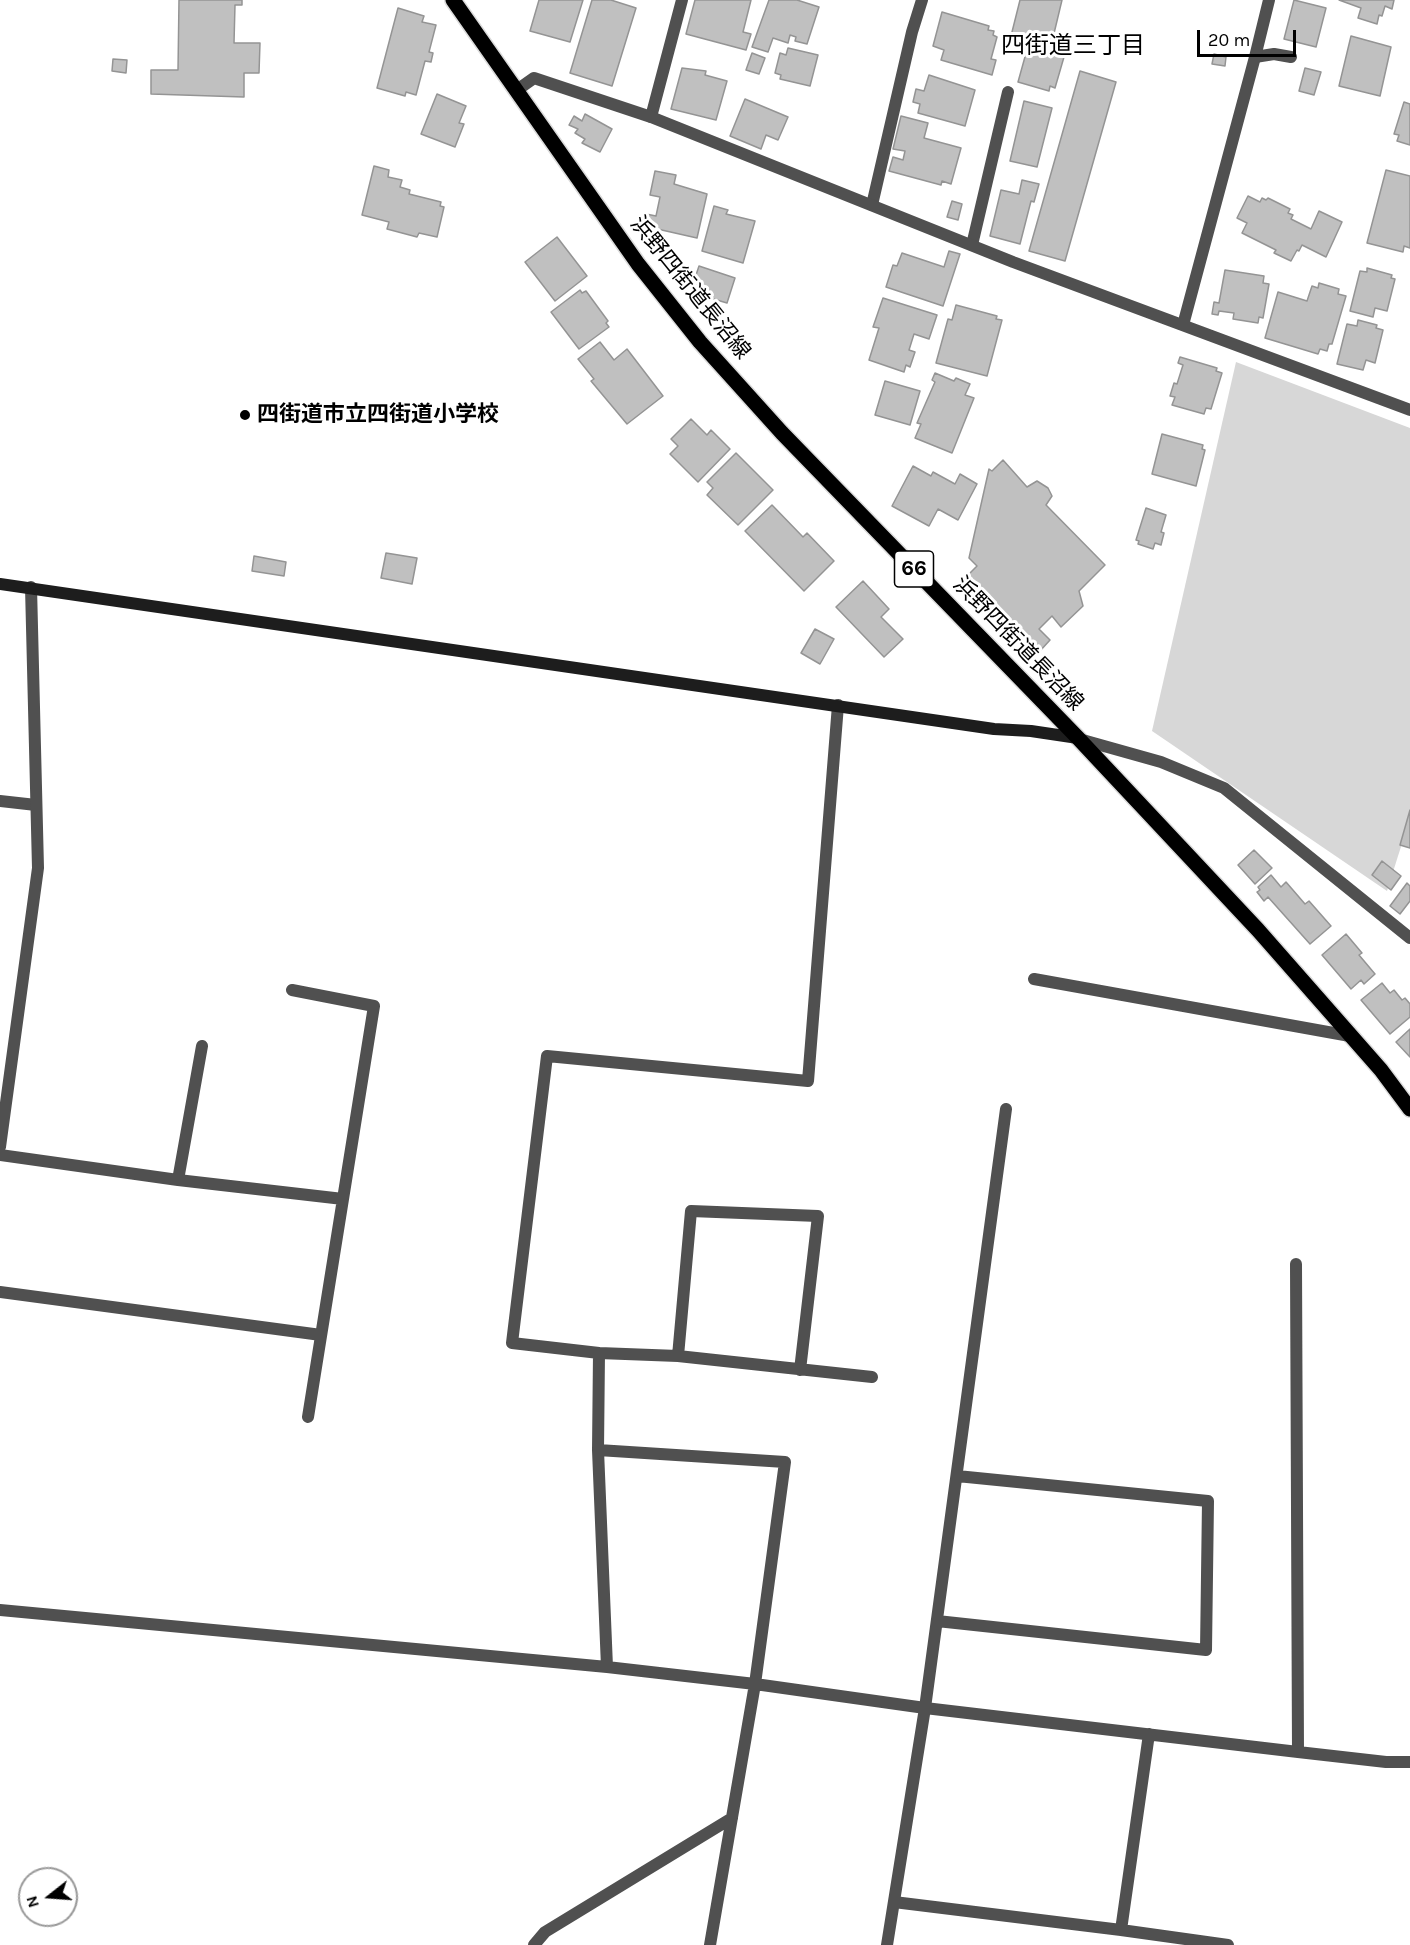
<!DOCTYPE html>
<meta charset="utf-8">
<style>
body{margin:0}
#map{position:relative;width:1410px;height:1945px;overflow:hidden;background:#fff;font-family:Karla,sans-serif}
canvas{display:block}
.north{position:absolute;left:18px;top:1867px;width:60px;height:60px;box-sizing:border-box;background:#fff;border:2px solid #999;border-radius:50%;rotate:253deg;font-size:16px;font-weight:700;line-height:24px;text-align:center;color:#000}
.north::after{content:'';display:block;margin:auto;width:21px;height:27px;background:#000;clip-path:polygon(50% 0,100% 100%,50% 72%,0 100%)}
.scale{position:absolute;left:1197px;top:30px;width:99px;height:27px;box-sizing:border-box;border:3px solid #000;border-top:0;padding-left:8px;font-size:18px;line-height:21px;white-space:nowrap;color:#000;-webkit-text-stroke:4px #fff;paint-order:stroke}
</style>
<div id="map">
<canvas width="1410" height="1945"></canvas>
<div class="north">N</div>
<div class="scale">20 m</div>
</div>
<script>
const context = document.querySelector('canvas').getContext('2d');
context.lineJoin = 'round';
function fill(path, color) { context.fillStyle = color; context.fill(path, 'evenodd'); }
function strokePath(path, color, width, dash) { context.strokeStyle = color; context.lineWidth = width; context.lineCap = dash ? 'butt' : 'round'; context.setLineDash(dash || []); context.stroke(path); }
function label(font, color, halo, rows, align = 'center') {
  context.font = font + ' Karla,"Noto Sans JP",sans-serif'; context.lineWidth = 6; context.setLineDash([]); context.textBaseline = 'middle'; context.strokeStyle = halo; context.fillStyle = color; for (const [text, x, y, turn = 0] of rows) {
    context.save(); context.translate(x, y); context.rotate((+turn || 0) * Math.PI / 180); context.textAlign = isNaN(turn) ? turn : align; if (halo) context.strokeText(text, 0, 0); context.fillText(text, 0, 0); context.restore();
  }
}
fill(new Path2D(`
 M 1236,362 L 1410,428 L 1410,818 L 1387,891 L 1152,731 Z`), '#d7d7d7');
const building = new Path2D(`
 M 179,0 L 242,0 L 242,5 L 235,5 L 234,43 L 260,43 L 259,73 L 244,73 L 244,97 L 151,94 L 151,70 L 178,70 Z
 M 539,0 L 583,0 L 570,42 L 530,31 Z
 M 592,0 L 611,0 L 636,8 L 612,86 L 570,73 Z
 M 695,0 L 751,0 L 743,32 L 751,34 L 746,50 L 686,34 Z
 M 769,0 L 797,0 L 819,7 L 807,44 L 795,41 L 796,37 L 790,35 L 788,43 L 773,38 L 768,52 L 752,47 Z
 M 1020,0 L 1062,0 L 1051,46 L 1011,36 Z
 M 1294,0 L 1326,8 L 1316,47 L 1284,39 Z
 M 1339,0 L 1394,0 L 1392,9 L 1385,6 L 1382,16 L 1379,15 L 1377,24 L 1358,18 L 1361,8 Z
 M 398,8 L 424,16 L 422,22 L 436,25 L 429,52 L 433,53 L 431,62 L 425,61 L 416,95 L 406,92 L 405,96 L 377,88 Z
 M 942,12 L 989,26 L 988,30 L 994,31 L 993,35 L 997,37 L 991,59 L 996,60 L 992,75 L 941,60 L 944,50 L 933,46 Z
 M 1351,36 L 1391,47 L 1380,96 L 1339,86 Z
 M 1028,46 L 1064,57 L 1055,88 L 1050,86 L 1049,91 L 1018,82 Z
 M 788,48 L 818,55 L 810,86 L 780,79 L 781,75 L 775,73 L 780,53 L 786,55 Z
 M 752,53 L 765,58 L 759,74 L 746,70 Z
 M 1214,54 L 1226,57 L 1225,66 L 1212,64 Z
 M 113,59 L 127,60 L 126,73 L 112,71 Z
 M 682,68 L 706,71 L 705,75 L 727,81 L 716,120 L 671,109 Z
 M 1305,68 L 1321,72 L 1314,95 L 1299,91 Z
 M 1080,71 L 1116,82 L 1065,261 L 1029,251 Z
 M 929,75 L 975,90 L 965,126 L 918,113 L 920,104 L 913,102 L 916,89 L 924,91 Z
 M 437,94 L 466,106 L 459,123 L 464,124 L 455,147 L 421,134 Z
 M 745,99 L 788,117 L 778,140 L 766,135 L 761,149 L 730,136 Z
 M 1024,101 L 1052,108 L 1037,167 L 1010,161 Z
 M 1404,102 L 1410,104 L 1410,145 L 1397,141 L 1399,135 L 1394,134 Z
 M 585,114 L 612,129 L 600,152 L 582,143 L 585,139 L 575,133 L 578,129 L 569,125 L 574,116 L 582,121 Z
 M 901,116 L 928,123 L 924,138 L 961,148 L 951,184 L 942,181 L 941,185 L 889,171 L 893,157 L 903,160 L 905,151 L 893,149 Z
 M 374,166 L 389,170 L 388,177 L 402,180 L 400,187 L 410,190 L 409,194 L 441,202 L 440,206 L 444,207 L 437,237 L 419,233 L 417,237 L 387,229 L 389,222 L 362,215 Z
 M 1386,170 L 1410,176 L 1410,248 L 1404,246 L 1403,252 L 1367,243 Z
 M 655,171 L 676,175 L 674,184 L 707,194 L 697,238 L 644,226 L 646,214 L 656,216 L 660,197 L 650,195 Z
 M 1022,180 L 1039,184 L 1034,202 L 1031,201 L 1020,244 L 990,236 L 1001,190 L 1019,194 Z
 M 1248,196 L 1260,202 L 1262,198 L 1266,200 L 1268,198 L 1290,209 L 1288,213 L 1293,215 L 1291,219 L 1311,229 L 1319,211 L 1342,222 L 1326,257 L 1302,245 L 1299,251 L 1297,250 L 1291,261 L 1274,253 L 1276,250 L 1242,233 L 1247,223 L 1237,218 Z
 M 952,201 L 962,204 L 958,220 L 947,217 Z
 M 714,206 L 728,210 L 726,214 L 755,221 L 743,263 L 702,251 Z
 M 557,237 L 587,276 L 555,301 L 525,262 Z
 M 949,251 L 960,254 L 943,306 L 886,287 L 893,265 L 897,266 L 902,253 L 944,267 Z
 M 699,266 L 735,278 L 727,303 L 700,295 L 703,286 L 693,284 Z
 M 1367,268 L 1392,275 L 1391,278 L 1395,279 L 1387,311 L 1375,308 L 1373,317 L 1350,311 L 1360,271 L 1367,272 Z
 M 1225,270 L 1264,276 L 1263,283 L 1269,284 L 1263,318 L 1259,317 L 1258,323 L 1233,319 L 1234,313 L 1219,311 L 1218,315 L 1212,314 L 1214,302 L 1219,303 Z
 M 1319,283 L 1339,289 L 1338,294 L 1346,296 L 1332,344 L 1329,344 L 1327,351 L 1320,349 L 1318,354 L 1265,338 L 1278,292 L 1307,301 L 1312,286 L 1318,288 Z
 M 580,290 L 582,293 L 586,291 L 608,321 L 606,323 L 609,327 L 579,349 L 551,312 Z
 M 883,298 L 937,315 L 929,339 L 914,334 L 909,350 L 915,352 L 910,367 L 906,365 L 904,372 L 869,360 L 879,328 L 873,327 Z
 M 956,305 L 997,316 L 996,319 L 1002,320 L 987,376 L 936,363 L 948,319 L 952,320 Z
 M 1358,320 L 1377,325 L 1376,328 L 1383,330 L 1375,363 L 1366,360 L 1363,370 L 1337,364 L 1347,324 L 1357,326 Z
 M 600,342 L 614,360 L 627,349 L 663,396 L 627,424 L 591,381 L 594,379 L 578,359 Z
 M 1180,357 L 1217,368 L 1216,371 L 1222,373 L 1211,409 L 1206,408 L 1204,414 L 1172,405 L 1175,397 L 1170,396 L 1174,383 L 1177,384 L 1183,365 L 1178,363 Z
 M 935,373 L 954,381 L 956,378 L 970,384 L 965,395 L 974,398 L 952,453 L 915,438 L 921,424 L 917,423 L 935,382 L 932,380 Z
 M 885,381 L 920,391 L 910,425 L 875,415 Z
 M 691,419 L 707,435 L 711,430 L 730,449 L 698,482 L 670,454 L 678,446 L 671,439 Z
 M 1162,434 L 1203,445 L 1202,449 L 1205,450 L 1196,486 L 1152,474 Z
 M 736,453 L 773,490 L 738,525 L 707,495 L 713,488 L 707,482 Z
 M 1003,460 L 1027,487 L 1037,481 L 1048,488 L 1052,496 L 1046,505 L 1105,565 L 1079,591 L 1083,606 L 1061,627 L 1052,616 L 1039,629 L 1050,640 L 1040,651 L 967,576 L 977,566 L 969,558 L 989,469 L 992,471 Z
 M 913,466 L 931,476 L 933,472 L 955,484 L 960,474 L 977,484 L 958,520 L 938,509 L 929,526 L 892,506 Z
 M 772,505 L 803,537 L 807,533 L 834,561 L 804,591 L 745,531 Z
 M 1146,508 L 1166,515 L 1161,532 L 1164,533 L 1161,545 L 1155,543 L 1153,549 L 1138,544 L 1139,541 L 1136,540 Z
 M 386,553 L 417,558 L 412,584 L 381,578 Z
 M 254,556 L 286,562 L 284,576 L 252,571 Z
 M 863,581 L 889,609 L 881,617 L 903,639 L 884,657 L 836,607 Z
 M 815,629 L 834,639 L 820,664 L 801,653 Z
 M 1410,810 L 1410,848 L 1400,845 Z
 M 1254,850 L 1272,868 L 1255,884 L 1238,865 Z
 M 1382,861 L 1401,876 L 1391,890 L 1372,875 Z
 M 1271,875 L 1281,887 L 1286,882 L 1305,904 L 1309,901 L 1331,926 L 1310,944 L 1268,897 L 1264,901 L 1257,892 L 1260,890 L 1258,887 Z
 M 1407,883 L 1410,886 L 1410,901 L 1400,914 L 1390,906 Z
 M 1346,934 L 1362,953 L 1359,955 L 1375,974 L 1364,984 L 1361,980 L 1351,989 L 1322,955 Z
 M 1382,983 L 1390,993 L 1394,990 L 1402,1000 L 1405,998 L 1410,1004 L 1410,1017 L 1390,1034 L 1361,1000 Z
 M 1410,1029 L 1410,1057 L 1396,1042 Z`);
fill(building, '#c0c0c0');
strokePath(building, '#949494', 1.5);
const primary = new Path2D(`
 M 453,0 L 638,264 L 700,342 L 782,433 L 1078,738 L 1258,930 L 1381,1070 L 1410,1109`);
strokePath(primary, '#dbdbdb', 18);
strokePath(new Path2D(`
 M 1255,57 L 1274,54 L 1291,57
 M 651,117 L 682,0
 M 872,205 L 912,32 L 922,0
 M 972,245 L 1008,92
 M 0,801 L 36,805`), '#505050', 12);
strokePath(new Path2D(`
 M 517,90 L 534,78 L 651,117 L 1013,262 L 1410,410
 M 1183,325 L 1255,57 L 1269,0
 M 1079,739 L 1161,762 L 1224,788 L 1410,938
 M 1034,979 L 1350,1036
 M 292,990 L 374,1006 L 308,1417
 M 0,1147 L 38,868 L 31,587
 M 0,1155 L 178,1180 L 343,1199
 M 178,1180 L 202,1046
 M 1296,1264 L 1298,1752
 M 0,1292 L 321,1335
 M 599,1353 L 678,1356 L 872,1377
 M 678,1356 L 691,1211 L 818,1216 L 800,1370
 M 598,1450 L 785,1462 L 755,1684 L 710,1945
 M 0,1610 L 607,1667 L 755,1684 L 925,1708 L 1298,1752 L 1386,1762 L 1410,1762
 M 937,1621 L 1206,1650 L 1208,1501 L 957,1476
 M 607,1667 L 598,1450 L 599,1353 L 512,1343 L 547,1056 L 808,1081 L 838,705
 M 894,1902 L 1121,1930 L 1149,1734
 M 1121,1930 L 1228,1945
 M 534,1945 L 545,1932 L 732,1818
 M 887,1945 L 925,1708 L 1006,1109`), '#505050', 12);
strokePath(new Path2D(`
 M 0,584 L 994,729 L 1031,731 L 1078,738`), '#1d1d1d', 12);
strokePath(primary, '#000', 15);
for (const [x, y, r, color] of [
 [245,415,6,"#000"]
]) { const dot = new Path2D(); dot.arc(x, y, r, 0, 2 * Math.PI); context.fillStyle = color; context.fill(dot); strokePath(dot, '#fff', 2); }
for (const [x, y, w] of [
 [914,569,39]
]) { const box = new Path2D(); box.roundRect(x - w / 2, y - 18, w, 36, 4.5); context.fillStyle = '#fff'; context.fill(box); strokePath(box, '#000', 1.5); }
label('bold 21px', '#000', null, [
 ["66",914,569]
]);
label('22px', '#000', '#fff', [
 ["浜野四街道長沼線",690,288,51],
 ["浜野四街道長沼線",1018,644,46]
]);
label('bold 22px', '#000', '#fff', [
 ["四街道市立四街道小学校",257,415]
], 'left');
label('24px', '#000', '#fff', [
 ["四街道三丁目",1073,46]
]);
</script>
